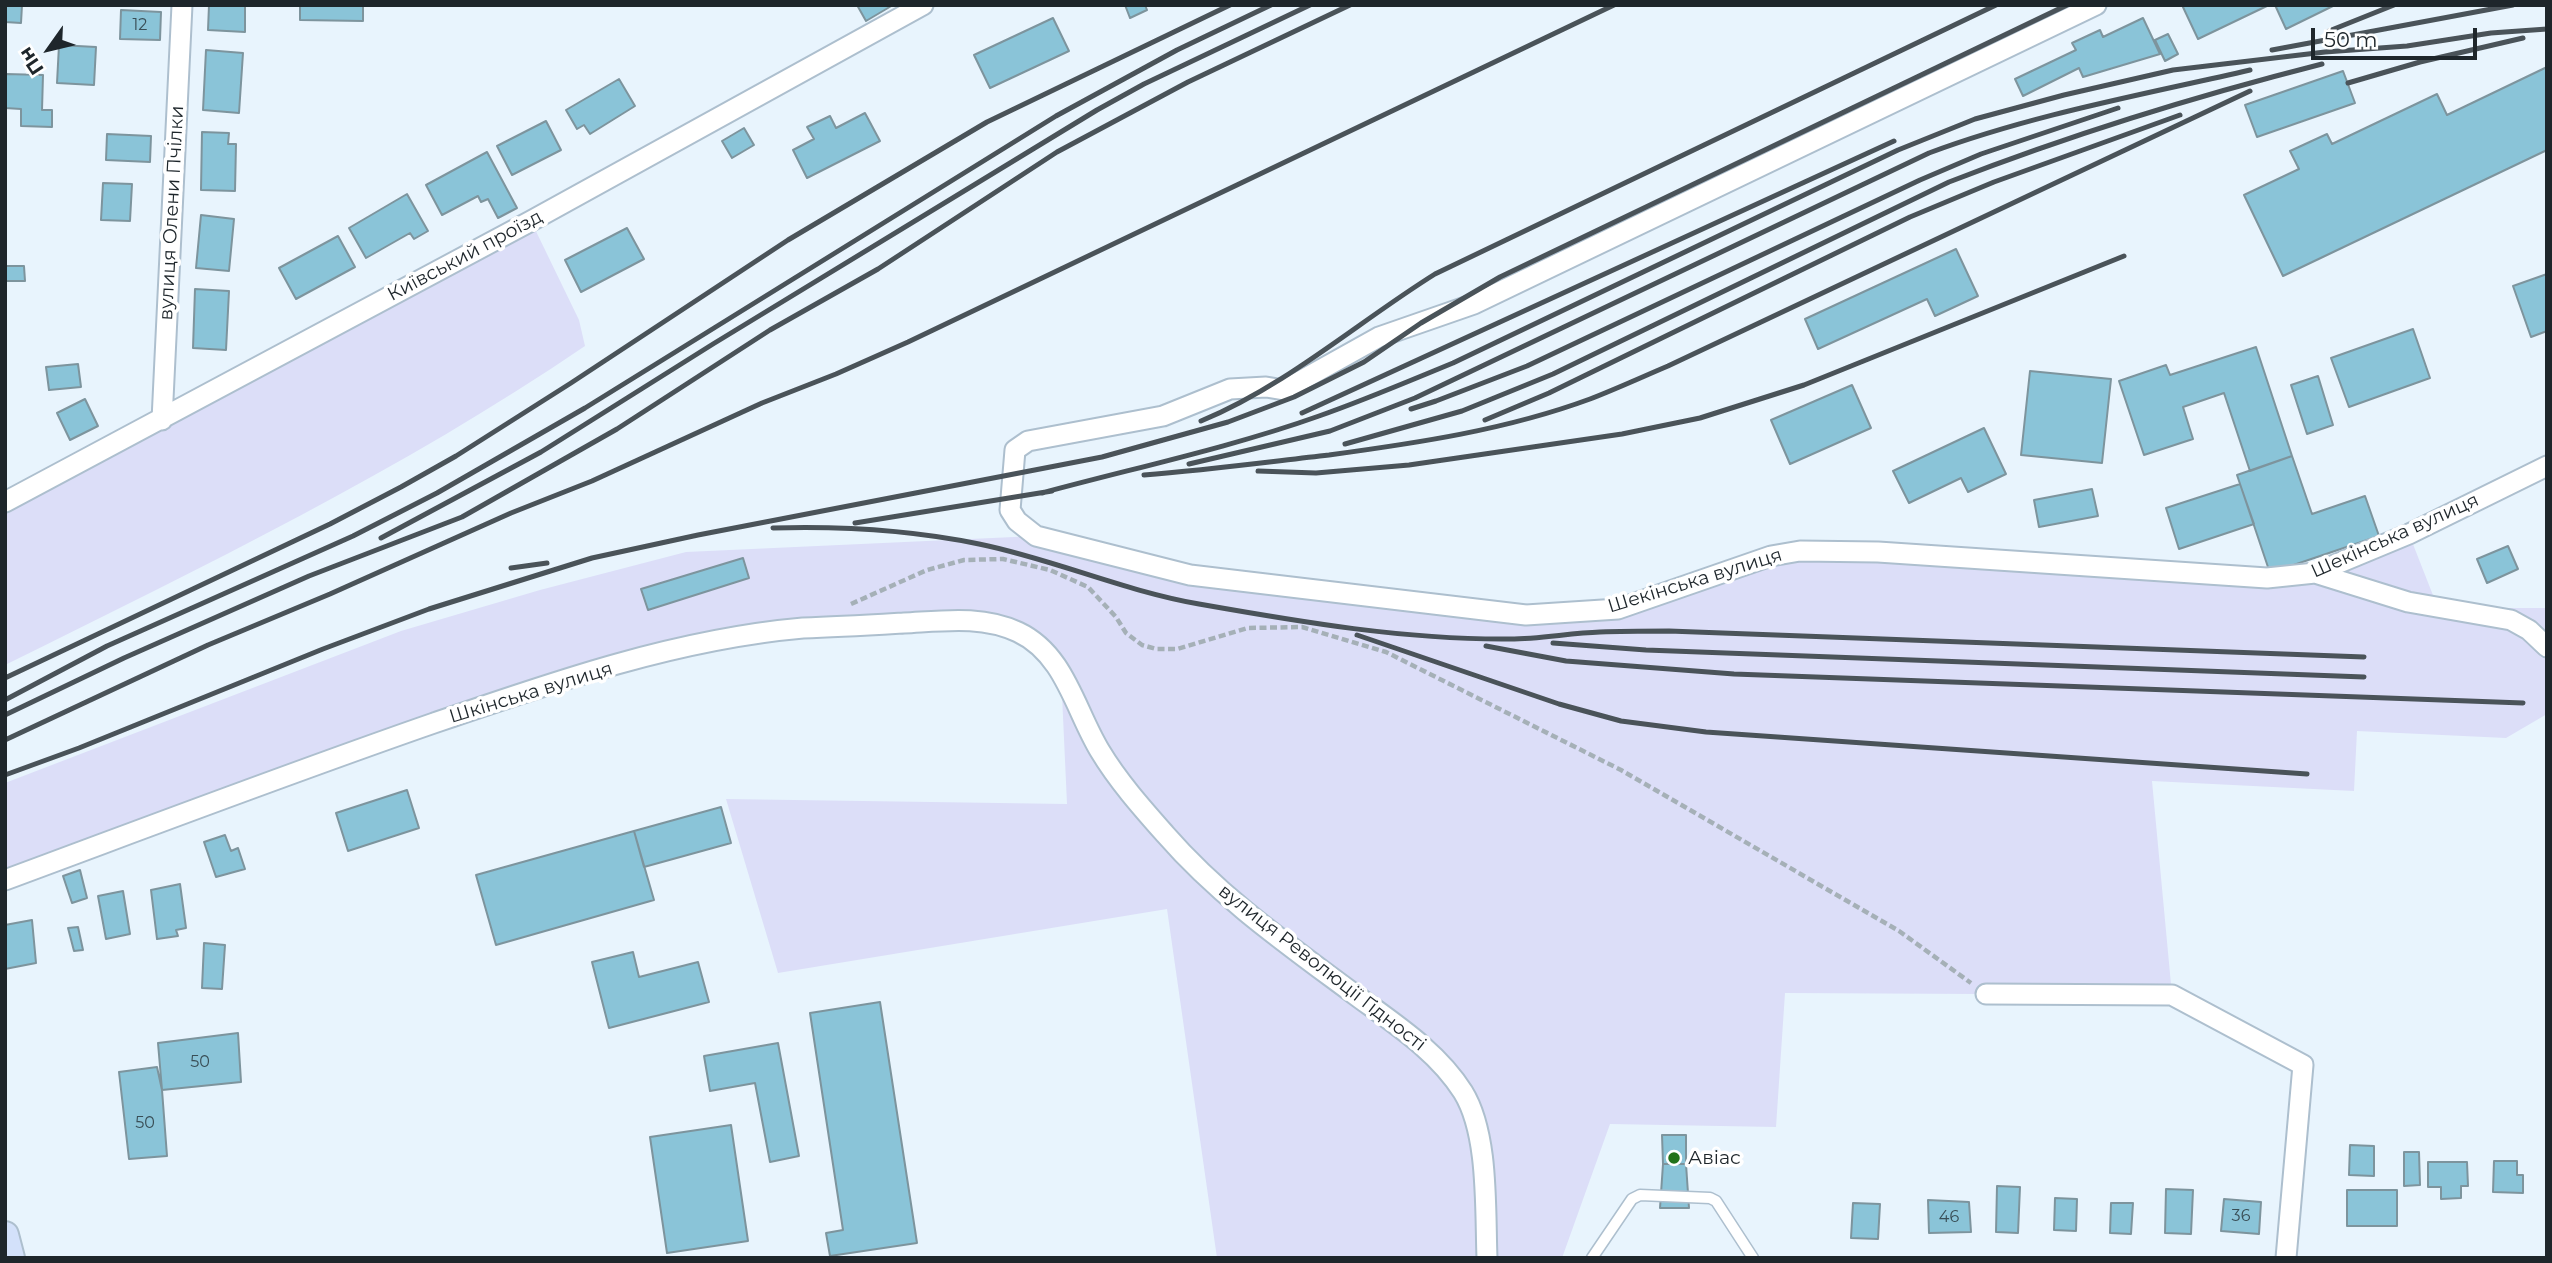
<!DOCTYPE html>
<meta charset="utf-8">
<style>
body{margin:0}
#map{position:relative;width:2552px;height:1263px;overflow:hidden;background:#e8f4fd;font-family:Montserrat,sans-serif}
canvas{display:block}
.frame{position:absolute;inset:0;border:7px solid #1e262b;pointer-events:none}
.north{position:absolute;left:14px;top:14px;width:70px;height:70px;-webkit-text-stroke:5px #fff;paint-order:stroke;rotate:236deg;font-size:19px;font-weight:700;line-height:28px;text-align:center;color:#1e262b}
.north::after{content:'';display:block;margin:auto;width:24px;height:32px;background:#1e262b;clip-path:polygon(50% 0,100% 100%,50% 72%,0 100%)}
.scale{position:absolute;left:2311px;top:28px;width:166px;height:32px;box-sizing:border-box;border:4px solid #1e262b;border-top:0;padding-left:9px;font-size:21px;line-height:24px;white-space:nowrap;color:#1e262b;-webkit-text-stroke:5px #fff;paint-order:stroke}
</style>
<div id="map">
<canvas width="2552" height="1263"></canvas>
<div class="frame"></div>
<div class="north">Пн</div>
<div class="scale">50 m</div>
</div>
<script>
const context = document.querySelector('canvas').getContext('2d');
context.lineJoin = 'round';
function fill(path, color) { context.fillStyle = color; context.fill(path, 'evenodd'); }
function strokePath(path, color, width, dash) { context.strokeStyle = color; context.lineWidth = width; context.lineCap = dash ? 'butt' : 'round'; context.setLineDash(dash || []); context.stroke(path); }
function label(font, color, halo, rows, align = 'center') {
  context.font = font + ' Montserrat,sans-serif'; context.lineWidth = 7; context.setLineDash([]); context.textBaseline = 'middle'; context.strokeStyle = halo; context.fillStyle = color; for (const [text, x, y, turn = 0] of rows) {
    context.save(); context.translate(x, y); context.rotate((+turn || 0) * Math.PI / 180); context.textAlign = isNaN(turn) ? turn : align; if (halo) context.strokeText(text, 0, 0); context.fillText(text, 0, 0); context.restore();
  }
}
fill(new Path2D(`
 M 531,221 L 579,320 L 585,346 C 403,470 203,567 5,665 L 5,502 Z
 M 2409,534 L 2438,608 L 2547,608 L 2547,714 L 2506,738 L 2357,731 L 2354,791 L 2152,781 L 2172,995 L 1785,993 L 1776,1127 L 1610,1124 L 1562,1258 L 1217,1258 L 1167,909 L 778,973 L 726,799 L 1067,804 L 1061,673 L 1050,655 L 968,620 L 667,652 L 5,880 L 5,783 L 401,631 L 540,590 L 686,552 L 1036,536 L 1190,575 L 1526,615 L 1618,609 L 1771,556 L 2267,578 Z`), '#dcdef8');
const building = new Path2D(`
 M 5,5 L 22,5 L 21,23 L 5,22 Z
 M 209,5 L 245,5 L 245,32 L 208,30 Z
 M 300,5 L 363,5 L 363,21 L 300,20 Z
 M 857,5 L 893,5 L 866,21 Z
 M 1125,5 L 1145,5 L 1147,10 L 1130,18 Z
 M 2182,5 L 2269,5 L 2198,39 Z
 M 2275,5 L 2335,5 L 2286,29 Z
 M 121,10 L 161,12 L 160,40 L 120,39 Z
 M 1053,18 L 1069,51 L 990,88 L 974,55 Z
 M 2143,18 L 2160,54 L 2083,77 L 2079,68 L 2023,96 L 2015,79 L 2076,50 L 2072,43 L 2100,30 L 2103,37 Z
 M 2168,34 L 2178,54 L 2165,61 L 2155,40 Z
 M 59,45 L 96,47 L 94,85 L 57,83 Z
 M 206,50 L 243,53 L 239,113 L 203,110 Z
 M 2547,67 L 2547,150 L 2283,276 L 2244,195 L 2299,169 L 2290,151 L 2327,134 L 2332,144 L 2437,94 L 2447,115 Z
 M 2343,71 L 2355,103 L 2257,137 L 2245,105 Z
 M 6,74 L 43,75 L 42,110 L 52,110 L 52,127 L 21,126 L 21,109 L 5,108 Z
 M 619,79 L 635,106 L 590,134 L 584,125 L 577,129 L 566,110 Z
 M 865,113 L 880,141 L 807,178 L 793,150 L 814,139 L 807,127 L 830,116 L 836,128 Z
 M 546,121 L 561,150 L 512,175 L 497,146 Z
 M 744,128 L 754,145 L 732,158 L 722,141 Z
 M 202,132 L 229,133 L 228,144 L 236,144 L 235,191 L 201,190 Z
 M 107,134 L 151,136 L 150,162 L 106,160 Z
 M 487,152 L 517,208 L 498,218 L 488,199 L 481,202 L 478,196 L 442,215 L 426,185 Z
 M 103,183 L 132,184 L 130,221 L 101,220 Z
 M 407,194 L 428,231 L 414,239 L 410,233 L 366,258 L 349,228 Z
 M 201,215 L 234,219 L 229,271 L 196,268 Z
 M 627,228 L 644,259 L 581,292 L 565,260 Z
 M 338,236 L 355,267 L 296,299 L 279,268 Z
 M 1956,249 L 1978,296 L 1935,316 L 1927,299 L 1818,349 L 1805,319 Z
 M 5,266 L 24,266 L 25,281 L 5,281 Z
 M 2547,274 L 2547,331 L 2531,337 L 2513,286 Z
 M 195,289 L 229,291 L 226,350 L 193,348 Z
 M 2413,329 L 2430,378 L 2349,407 L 2331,358 Z
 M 2256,347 L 2292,456 L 2250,471 L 2224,393 L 2183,407 L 2193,439 L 2144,455 L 2119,381 L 2166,365 L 2170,375 Z
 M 78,364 L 81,387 L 49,390 L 46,367 Z
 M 2030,371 L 2111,379 L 2102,463 L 2021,455 Z
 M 2318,376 L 2333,425 L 2307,434 L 2291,385 Z
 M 1852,385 L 1871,428 L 1790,464 L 1771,420 Z
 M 85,399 L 98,426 L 70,440 L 57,413 Z
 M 1984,428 L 2006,474 L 1968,492 L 1961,478 L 1909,503 L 1893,471 Z
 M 2292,456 L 2312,514 L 2365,496 L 2379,536 L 2270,573 L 2237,475 Z
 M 2240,484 L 2254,524 L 2179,549 L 2166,508 Z
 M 2092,489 L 2098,516 L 2039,527 L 2034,500 Z
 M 2508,546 L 2518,569 L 2487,583 L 2477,559 Z
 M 743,558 L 749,578 L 648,610 L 641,589 Z
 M 407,790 L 419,828 L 348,851 L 336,813 Z
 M 721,807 L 731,843 L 644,867 L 634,831 Z
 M 634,831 L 654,900 L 496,945 L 476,875 Z
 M 225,835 L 231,851 L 238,848 L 245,869 L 216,877 L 204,842 Z
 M 80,870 L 87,898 L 72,903 L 63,876 Z
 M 180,884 L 186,928 L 176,930 L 178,936 L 157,939 L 151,890 Z
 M 123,891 L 130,934 L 106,939 L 98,896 Z
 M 32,920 L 36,963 L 5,969 L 5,925 Z
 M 78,927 L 83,950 L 74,951 L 68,928 Z
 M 204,943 L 225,945 L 222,989 L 202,988 Z
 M 633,952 L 639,977 L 698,962 L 709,1002 L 609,1028 L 592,962 Z
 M 880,1002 L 917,1243 L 830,1256 L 826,1233 L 843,1230 L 810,1013 Z
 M 238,1033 L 241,1082 L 162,1090 L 158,1043 Z
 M 778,1043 L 799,1156 L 770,1162 L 755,1083 L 710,1091 L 704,1056 Z
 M 157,1067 L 162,1090 L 167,1156 L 129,1159 L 119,1072 Z
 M 731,1125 L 748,1241 L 667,1253 L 650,1137 Z
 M 1662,1135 L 1686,1135 L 1686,1164 L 1663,1164 Z
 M 2350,1145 L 2374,1146 L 2374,1176 L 2349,1175 Z
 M 2404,1152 L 2419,1152 L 2420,1185 L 2404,1186 Z
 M 2494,1161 L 2517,1161 L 2517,1175 L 2523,1175 L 2523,1193 L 2493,1192 Z
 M 2428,1162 L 2467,1162 L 2468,1186 L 2461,1186 L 2461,1198 L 2441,1199 L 2441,1187 L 2428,1187 Z
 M 1663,1164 L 1686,1164 L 1689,1208 L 1660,1208 Z
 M 1997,1186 L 2020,1187 L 2018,1233 L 1996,1232 Z
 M 2166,1189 L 2193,1190 L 2191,1234 L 2165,1233 Z
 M 2347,1190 L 2397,1190 L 2397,1226 L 2347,1226 Z
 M 2055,1198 L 2077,1199 L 2076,1231 L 2054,1230 Z
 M 2224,1199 L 2261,1202 L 2259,1234 L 2221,1231 Z
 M 1928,1200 L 1969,1202 L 1971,1232 L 1929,1233 Z
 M 1853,1203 L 1880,1204 L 1878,1239 L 1851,1238 Z
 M 2111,1203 L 2133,1203 L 2131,1234 L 2110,1233 Z`);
fill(building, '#8ac4d8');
strokePath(building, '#7d949d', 2);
const lane = new Path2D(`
 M 1592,1258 L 1632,1199 L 1640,1195 L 1710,1198 L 1716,1201 L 1753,1258`);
const street = new Path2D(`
 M 2096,5 L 1474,304 L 1379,337 L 1284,390 L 1266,387 L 1230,389 L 1163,416 L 1028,441 L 1015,450 L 1010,510 L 1017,521 L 1036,536 L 1190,575 L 1526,615 L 1618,609 L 1771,556 L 1800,551 L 1878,552 L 2267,578 L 2315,573 L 2409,534 L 2547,466
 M 162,420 L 182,5
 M 5,502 L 531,221 L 923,5
 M 2315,573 L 2408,602 L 2511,620 L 2529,630 L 2547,647
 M 5,880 C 148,827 290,773 434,723 C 553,682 677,639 803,628 C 837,627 870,625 904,623 C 942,621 982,615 1018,632 C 1065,654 1075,710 1100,751 C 1118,781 1142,808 1165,834 C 1219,896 1284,942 1350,991 C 1390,1021 1436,1049 1463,1092 C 1489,1134 1485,1209 1487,1258
 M 1986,994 L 2172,995 L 2303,1065 L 2286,1258`);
const secondary = new Path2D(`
 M 5,1235 L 11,1258`);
strokePath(lane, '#adbfce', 13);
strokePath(street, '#adbfce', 23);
strokePath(secondary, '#adbfce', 30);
strokePath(new Path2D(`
 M 851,604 L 927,570 L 964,560 L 1003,559 L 1050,570 L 1088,587 L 1116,617 L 1126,633 L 1142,645 L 1156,649 L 1177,649 L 1248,628 L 1302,627 L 1386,652 L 1621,770 L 1899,931 L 1971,983`), '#a5b0b7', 4.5, [7, 3.5]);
strokePath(lane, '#fff', 10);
strokePath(street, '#fff', 19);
strokePath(secondary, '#d3e1fa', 26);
strokePath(new Path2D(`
 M 2329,31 L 2394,5
 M 2272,50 L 2513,5
 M 2348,83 L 2420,62 L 2523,38
 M 1411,409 L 1436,401 L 1527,366 L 1920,180 L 1981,154 L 2118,108
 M 1302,413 L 1894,141
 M 1485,420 L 1549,393 L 1910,217 L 1994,182 L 2180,115
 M 1201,421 C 1286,386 1358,322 1435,274 L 1996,5
 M 1345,444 L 1462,411 L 1553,374 L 1949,182 C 2070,135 2196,96 2322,64
 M 1189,464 L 1330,431 L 1415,398 L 1929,153 C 2034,114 2142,95 2250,70
 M 1258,471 L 1316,473 L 1409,465 L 1622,434 L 1700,418 L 1804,385 L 2124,256
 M 1144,475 C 1206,470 1267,462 1329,455 C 1417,443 1506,430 1590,399 C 1616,389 1642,377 1668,366 L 2250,91
 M 1042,493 C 1134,468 1229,448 1319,416 C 1365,400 1409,381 1453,363 L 1898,150 L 1975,119 L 2064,95 L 2173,70 L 2325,52 L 2407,46 L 2491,33 L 2547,29
 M 855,523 L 1052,491
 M 773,528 C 842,526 911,530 979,544 C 1053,559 1124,591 1199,604 C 1301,622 1406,640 1510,639 C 1540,639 1570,633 1600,632 C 1623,631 1646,631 1669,631 L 2364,657
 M 381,538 L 541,452 L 713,344 L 1097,110 L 1144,84 L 1310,5
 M 511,568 L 547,563
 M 1357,635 L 1559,704 L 1621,721 L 1706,732 L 2307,774
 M 1553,643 L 1646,650 L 2364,677
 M 1486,646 L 1566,661 L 1734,674 L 2523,703
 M 5,678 L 330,524 L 401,487 L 456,456 L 571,383 L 788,240 L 987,122 L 1230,5
 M 5,700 L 107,646 L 353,536 L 437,493 L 585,408 L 1056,116 L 1177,50 L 1271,5
 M 5,715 L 124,658 L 309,576 L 462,517 L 617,429 L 770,330 L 878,269 L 1057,152 L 1188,82 L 1350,5
 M 5,740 L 208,645 L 330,594 L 511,513 L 592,481 L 762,403 L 836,374 L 908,342 L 1614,5
 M 5,775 L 79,748 L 323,649 L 429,609 L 592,558 L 698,535 L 1102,457 L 1228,422 L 1294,397 L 1364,362 L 1421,323 L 1500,277 L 2067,5`), '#4a5359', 5);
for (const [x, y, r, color] of [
 [1674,1158,7,"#21721a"]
]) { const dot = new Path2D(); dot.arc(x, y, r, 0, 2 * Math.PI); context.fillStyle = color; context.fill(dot); strokePath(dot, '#fff', 2.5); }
label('16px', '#394e56', null, [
 ["12",140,25],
 ["50",200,1062],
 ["50",145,1123],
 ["36",2241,1216],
 ["46",1949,1217]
]);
label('19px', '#1e262b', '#fff', [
 ["вулиця Олени Пчілки",172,213,-87],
 ["Київський проїзд",465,256,-28],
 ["Шекінська вулиця",2395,536,-24],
 ["Шекінська вулиця",1695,581,-17],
 ["Шкінська вулиця",531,693,-17],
 ["вулиця Революції Гідності",1322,968,38]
]);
label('19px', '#1e262b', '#fff', [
 ["Авіас",1688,1158]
], 'left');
</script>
